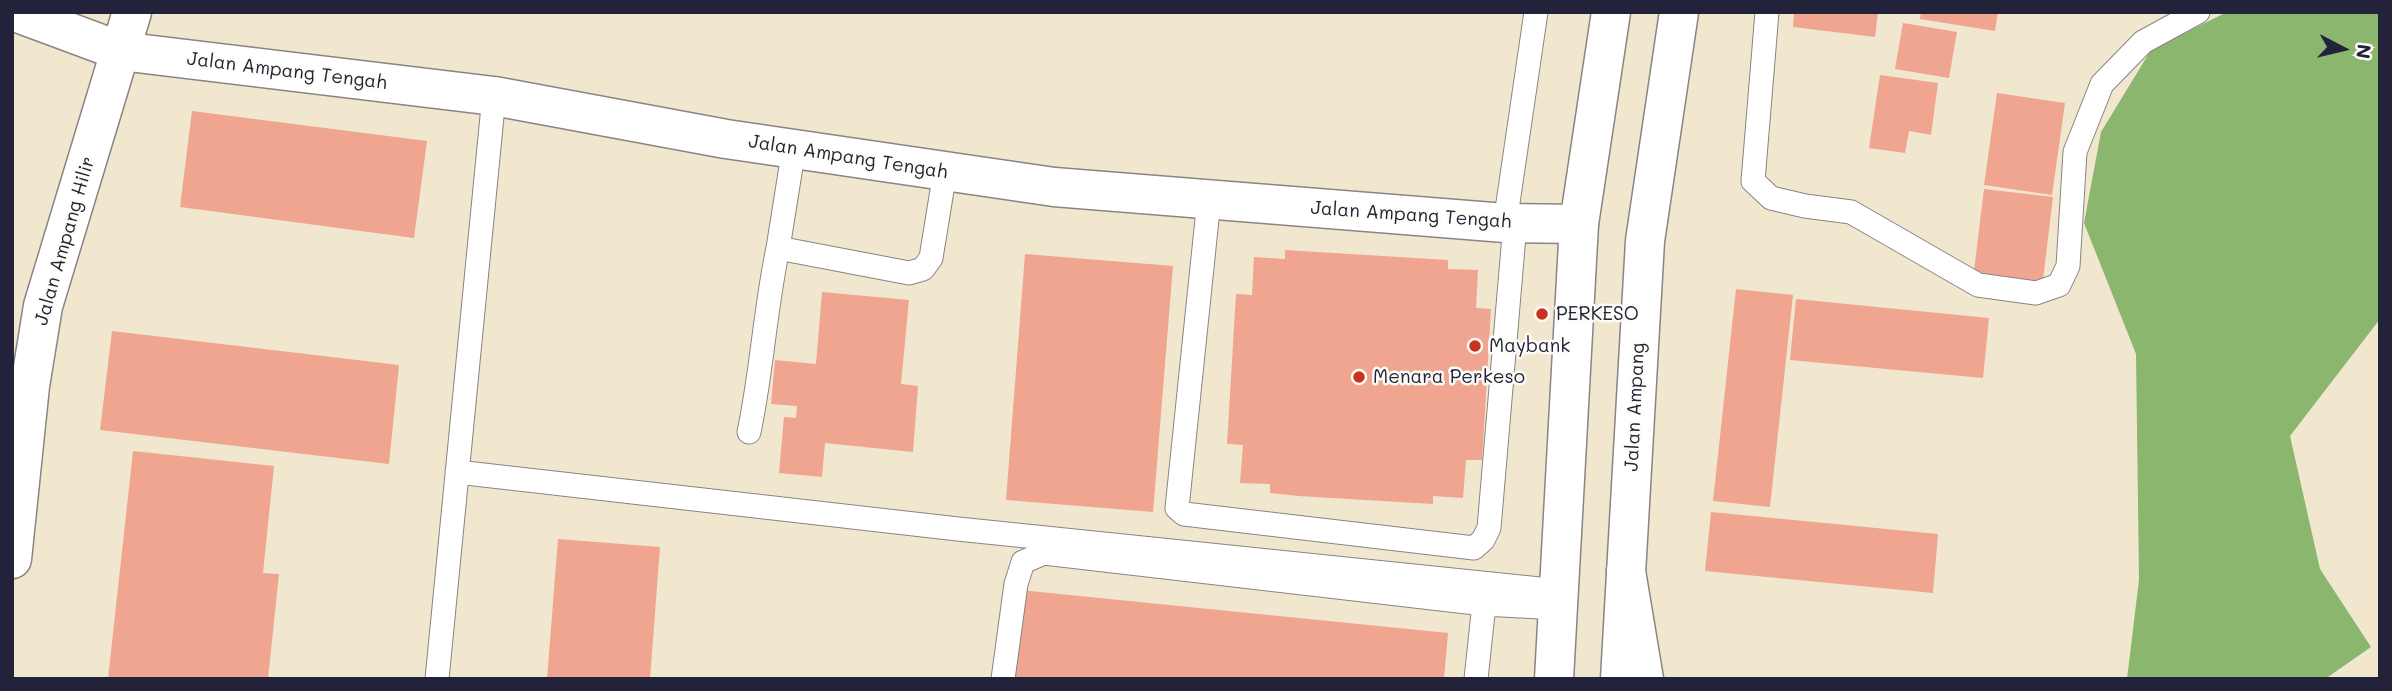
<!DOCTYPE html>
<style>
body{margin:0}
#map{position:relative;width:2392px;height:691px;overflow:hidden;background:#f1e7ce;font-family:Mali,sans-serif}
canvas{display:block}
.frame{position:absolute;inset:0;border:14px solid #22223b;pointer-events:none}
.north{position:absolute;left:2308px;top:14px;width:70px;height:70px;-webkit-text-stroke:5px #fdfcf7;paint-order:stroke;rotate:97deg;font-size:19px;font-weight:700;line-height:28px;text-align:center;color:#22223b}
.north::after{content:'';display:block;margin:auto;width:24px;height:32px;background:#22223b;clip-path:polygon(50% 0,100% 100%,50% 72%,0 100%)}
</style>
<div id="map">
<canvas width="2392" height="691"></canvas>
<div class="frame"></div>
<div class="north">N</div>
</div>
<script>
const context = document.querySelector('canvas').getContext('2d');
context.lineJoin = 'round';
function fill(path, color) { context.fillStyle = color; context.fill(path, 'evenodd'); }
function strokePath(path, color, width, dash) { context.strokeStyle = color; context.lineWidth = width; context.lineCap = dash ? 'butt' : 'round'; context.setLineDash(dash || []); context.stroke(path); }
function label(font, color, halo, rows, align = 'center') {
  context.font = font + ' Mali,sans-serif'; context.lineWidth = 5; context.setLineDash([]); context.textBaseline = 'middle'; context.strokeStyle = halo; context.fillStyle = color; for (const [text, x, y, turn = 0] of rows) {
    context.save(); context.translate(x, y); context.rotate((+turn || 0) * Math.PI / 180); context.textAlign = isNaN(turn) ? turn : align; if (halo) context.strokeText(text, 0, 0); context.fillText(text, 0, 0); context.restore();
  }
}
fill(new Path2D(`
 M 2227,12 L 2380,12 L 2380,319 L 2290,436 L 2320,569 L 2371,647 L 2325,679 L 2127,679 L 2139,580 L 2136,354 L 2084,223 L 2101,132 L 2151,50 Z`), '#8ab66e');
fill(new Path2D(`
 M 1794,12 L 1878,12 L 1875,37 L 1793,27 Z
 M 1921,12 L 1998,12 L 1995,31 L 1920,19 Z
 M 1903,23 L 1957,32 L 1949,78 L 1895,69 Z
 M 1880,75 L 1938,83 L 1931,135 L 1909,131 L 1905,153 L 1869,148 Z
 M 1997,93 L 2065,103 L 2052,195 L 1984,185 Z
 M 192,111 L 427,141 L 414,238 L 180,207 Z
 M 1984,189 L 2053,197 L 2042,288 L 1973,279 Z
 M 1285,250 L 1448,260 L 1448,269 L 1478,270 L 1476,308 L 1491,309 L 1485,412 L 1482,460 L 1466,460 L 1463,498 L 1433,496 L 1433,504 L 1298,496 L 1270,493 L 1270,484 L 1240,483 L 1243,445 L 1227,444 L 1236,294 L 1252,295 L 1254,257 L 1285,259 Z
 M 1025,254 L 1173,266 L 1153,512 L 1006,500 Z
 M 1736,289 L 1793,295 L 1770,507 L 1713,501 Z
 M 822,292 L 909,300 L 901,384 L 918,386 L 913,452 L 825,443 L 822,477 L 779,473 L 784,417 L 796,418 L 797,406 L 771,404 L 775,360 L 816,364 Z
 M 1796,299 L 1989,318 L 1983,378 L 1790,360 Z
 M 112,331 L 399,365 L 389,464 L 100,430 Z
 M 133,451 L 274,466 L 263,573 L 279,574 L 268,679 L 108,679 Z
 M 1711,512 L 1938,534 L 1933,593 L 1705,571 Z
 M 558,539 L 660,547 L 650,679 L 547,679 Z
 M 1020,590 L 1448,633 L 1444,679 L 1011,679 Z`), '#efa590');
const lane = new Path2D(`
 M 1767,12 L 1753,181 L 1771,198 L 1805,206 L 1851,212 L 1978,285 L 2036,293 L 2059,285 L 2068,266 L 2075,152 L 2102,84 L 2143,42 L 2198,12
 M 794,148 L 778,248 L 909,273 L 923,269 L 931,258 L 945,172
 M 1209,200 L 1177,508 L 1184,514 L 1474,548 L 1483,540 L 1489,528 L 1515,224
 M 1505,223 L 1536,12
 M 749,432 C 762,371 765,309 778,248
 M 457,472 L 958,529 L 1559,591
 M 437,679 L 494,96
 M 1003,679 L 1016,584 L 1023,562 L 1044,553 L 1484,604 L 1558,608
 M 1476,679 L 1484,604`);
const street = new Path2D(`
 M 15,12 L 120,51 L 494,96 L 726,139 L 1054,187 L 1505,223 L 1579,224`);
const secondary = new Path2D(`
 M 12,559 L 30,386 L 43,306 L 132,12
 M 1554,679 L 1579,224 L 1611,12
 M 1620,679 L 1645,241 L 1679,12`);
const primary = new Path2D(`
 M 1626,571 L 1644,679`);
strokePath(lane, '#8a8484', 25);
strokePath(street, '#8a8484', 41);
strokePath(secondary, '#8a8484', 41);
strokePath(primary, '#8a8484', 41);
strokePath(lane, '#fff', 23);
strokePath(street, '#fff', 38);
strokePath(secondary, '#fff', 38);
strokePath(primary, '#fff', 38);
for (const [x, y, r, color] of [
 [1542,314,7,"#c8321e"],
 [1475,346,7,"#c8321e"],
 [1359,377,7,"#c8321e"]
]) { const dot = new Path2D(); dot.arc(x, y, r, 0, 2 * Math.PI); context.fillStyle = color; context.fill(dot); strokePath(dot, '#fdfcf7', 2.5); }
label('19px', '#22223b', '#fdfcf7', [
 ["Jalan Ampang Tengah",287,71,7],
 ["Jalan Ampang Tengah",848,157,9],
 ["Jalan Ampang Tengah",1411,215,4],
 ["Jalan Ampang Hilir",65,241,-74],
 ["Jalan Ampang",1635,407,-87]
]);
label('19px', '#22223b', '#fdfcf7', [
 ["PERKESO",1556,314],
 ["Maybank",1489,346],
 ["Menara Perkeso",1373,377]
], 'left');
</script>
